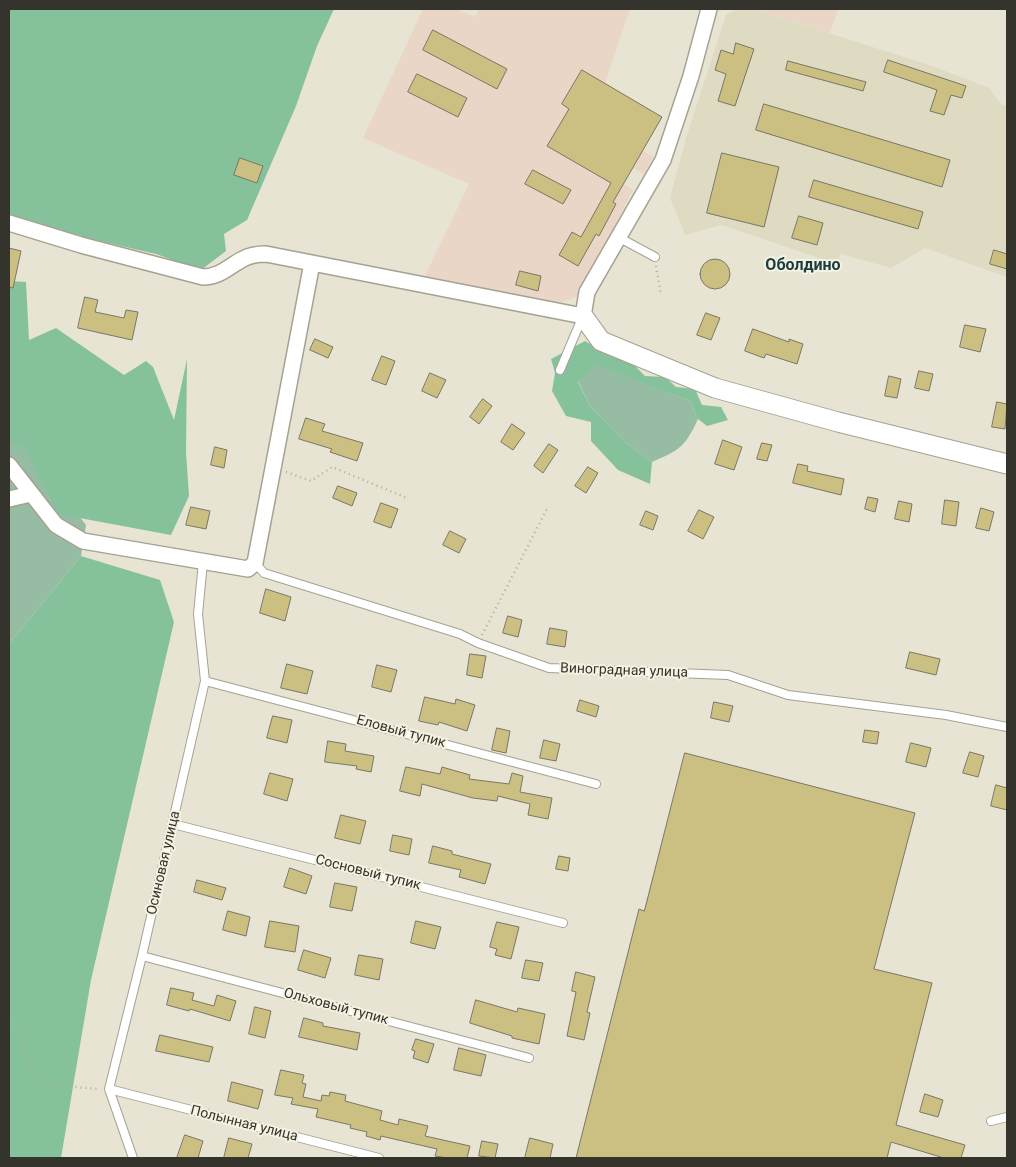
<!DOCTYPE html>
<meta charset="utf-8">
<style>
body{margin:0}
#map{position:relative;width:1016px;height:1167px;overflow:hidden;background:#e7e4d3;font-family:Roboto,sans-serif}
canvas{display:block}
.frame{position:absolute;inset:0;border:10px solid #34332c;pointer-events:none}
</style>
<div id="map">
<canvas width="1016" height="1167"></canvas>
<div class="frame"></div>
</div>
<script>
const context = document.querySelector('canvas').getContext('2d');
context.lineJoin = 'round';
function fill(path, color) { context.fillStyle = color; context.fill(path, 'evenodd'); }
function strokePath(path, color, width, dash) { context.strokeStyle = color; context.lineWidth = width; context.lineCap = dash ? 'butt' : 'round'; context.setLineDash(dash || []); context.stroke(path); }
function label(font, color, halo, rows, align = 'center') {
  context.font = font + ' Roboto,sans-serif'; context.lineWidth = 4; context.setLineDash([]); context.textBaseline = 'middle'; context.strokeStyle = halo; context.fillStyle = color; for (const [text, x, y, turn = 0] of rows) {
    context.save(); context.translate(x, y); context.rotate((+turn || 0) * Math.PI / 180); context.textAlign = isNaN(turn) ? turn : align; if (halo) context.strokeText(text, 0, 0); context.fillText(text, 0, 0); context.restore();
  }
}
fill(new Path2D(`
 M 737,9 L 754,9 L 932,66 L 989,88 L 1001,104 L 1007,106 L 1007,277 L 925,248 L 891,268 L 841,254 L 836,264 L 722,225 L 685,235 L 670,198 L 686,138 L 726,15 Z`), '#dfdbc2');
fill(new Path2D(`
 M 423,9 L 457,9 L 475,17 L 479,9 L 630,9 L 605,83 L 662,117 L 643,151 L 653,157 L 644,174 L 633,168 L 624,184 L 633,190 L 579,296 L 555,305 L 424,278 L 469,184 L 363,138 Z
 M 754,9 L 838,9 L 830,33 Z`), '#ead6c7');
fill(new Path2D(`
 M 596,364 L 690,401 L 698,419 C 685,447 680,450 652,462 L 626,443 L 590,406 L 578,381 Z
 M 9,427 L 86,525 L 81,556 L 9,644 Z`), '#96bda3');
fill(new Path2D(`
 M 9,9 L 334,9 L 317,46 L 296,106 L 247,220 L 224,234 L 226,251 L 201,270 L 156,254 L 91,239 L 9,215 Z
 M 9,281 L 26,282 L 29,340 L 56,328 L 124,375 L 146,361 L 153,367 L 174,420 L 187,359 L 186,452 L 189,496 L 171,535 L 58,514 L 25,449 L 9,442 Z
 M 585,341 L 609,355 L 624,355 L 645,376 L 665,377 L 676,387 L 695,389 L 702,405 L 721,407 L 728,420 L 707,426 L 698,419 L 690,401 L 596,365 L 578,382 L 590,406 L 626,443 L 652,462 L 650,484 L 618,470 L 591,441 L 591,422 L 566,416 L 552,391 L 555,373 L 551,359 Z
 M 81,556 L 160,580 L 174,622 L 91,980 L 61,1158 L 9,1158 L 9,644 Z`), '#85c29c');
const building = new Path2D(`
 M 433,30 L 507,69 L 497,89 L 423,50 Z
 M 736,43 L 754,49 L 735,106 L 718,101 L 726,74 L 715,70 L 721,50 L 733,54 Z
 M 888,60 L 966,86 L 962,98 L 951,95 L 944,115 L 930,111 L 937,90 L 884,72 Z
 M 788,61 L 866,82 L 863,91 L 786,70 Z
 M 582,70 L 662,117 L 613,202 L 616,204 L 599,236 L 596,234 L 578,266 L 559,255 L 572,232 L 581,237 L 611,183 L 547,146 L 569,109 L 562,104 Z
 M 417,74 L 467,98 L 458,117 L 408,92 Z
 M 764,104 L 950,160 L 942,187 L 756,130 Z
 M 722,153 L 779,167 L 764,227 L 707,213 Z
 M 240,158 L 263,166 L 257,183 L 234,175 Z
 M 533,170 L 571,190 L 563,204 L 525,184 Z
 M 814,180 L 923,212 L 918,229 L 809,197 Z
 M 799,216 L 823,223 L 817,245 L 792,238 Z
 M 9,248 L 21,251 L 13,288 L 9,287 Z
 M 994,250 L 1007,254 L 1007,269 L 990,264 Z
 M700 274a15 15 0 1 1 30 0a15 15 0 1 1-30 0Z
 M 520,271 L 541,276 L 538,291 L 516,285 Z
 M 85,297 L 98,300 L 95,312 L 124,318 L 126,310 L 138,312 L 132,340 L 78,328 Z
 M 706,313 L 720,318 L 711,340 L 697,335 Z
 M 965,325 L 986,329 L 980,352 L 960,347 Z
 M 753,329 L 789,342 L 789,339 L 803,344 L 797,364 L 766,354 L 764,358 L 745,351 Z
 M 315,339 L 333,347 L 328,358 L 310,350 Z
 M 382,356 L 395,361 L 386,385 L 372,380 Z
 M 919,371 L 933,374 L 929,391 L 915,388 Z
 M 430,373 L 446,380 L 437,398 L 422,391 Z
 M 889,376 L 901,379 L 897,398 L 885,396 Z
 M 483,399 L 492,406 L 479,424 L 470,417 Z
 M 997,402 L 1007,404 L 1005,429 L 992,427 Z
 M 306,418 L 325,424 L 322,431 L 363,443 L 357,461 L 330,452 L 332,449 L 299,439 Z
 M 512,424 L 525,433 L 513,450 L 501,442 Z
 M 723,440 L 742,447 L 734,470 L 715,464 Z
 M 762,443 L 772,445 L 767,461 L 757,459 Z
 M 549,444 L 558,450 L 543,473 L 534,466 Z
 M 215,447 L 227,450 L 224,468 L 211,465 Z
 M 798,464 L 808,466 L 807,471 L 844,479 L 841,495 L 793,483 Z
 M 588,467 L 598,473 L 586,493 L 575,486 Z
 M 338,486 L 357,493 L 352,506 L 333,498 Z
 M 868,497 L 878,499 L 875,512 L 865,509 Z
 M 945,500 L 959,502 L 956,526 L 942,524 Z
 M 899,501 L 912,504 L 909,522 L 895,519 Z
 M 381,503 L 398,509 L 391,528 L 374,522 Z
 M 191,507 L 210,511 L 206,529 L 186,525 Z
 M 981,508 L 994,512 L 989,531 L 976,528 Z
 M 699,510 L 714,517 L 703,539 L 688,531 Z
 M 646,511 L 658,516 L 653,530 L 640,525 Z
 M 450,531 L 466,539 L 459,553 L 443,545 Z
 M 266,589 L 291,597 L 285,621 L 260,613 Z
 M 508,616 L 522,620 L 518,637 L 503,633 Z
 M 550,628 L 567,631 L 565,647 L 547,644 Z
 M 910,652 L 940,659 L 936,675 L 906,668 Z
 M 470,654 L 486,656 L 482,678 L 467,675 Z
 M 287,664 L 313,671 L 307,694 L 281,688 Z
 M 377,665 L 397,670 L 391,692 L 372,687 Z
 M 425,697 L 455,704 L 456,699 L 475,705 L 467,731 L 439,722 L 438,725 L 419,721 Z
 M 580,700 L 599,706 L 596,717 L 577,711 Z
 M 714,702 L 733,706 L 729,722 L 711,718 Z
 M 273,716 L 292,720 L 287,743 L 267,738 Z
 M 497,728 L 510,731 L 506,753 L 492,750 Z
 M 865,730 L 879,732 L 877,744 L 863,742 Z
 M 544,740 L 560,744 L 556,761 L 540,758 Z
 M 328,741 L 346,744 L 345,751 L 374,756 L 371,772 L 356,769 L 357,766 L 325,762 Z
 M 911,743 L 931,748 L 926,767 L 906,762 Z
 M 970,752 L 984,756 L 978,777 L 963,773 Z
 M 685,753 L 915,813 L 874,969 L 932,983 L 896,1125 L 965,1145 L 961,1158 L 944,1158 L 891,1142 L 887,1158 L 576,1158 L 639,909 L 644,911 Z
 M 406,767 L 440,774 L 442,767 L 470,775 L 469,779 L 509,784 L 512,773 L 523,776 L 520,792 L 552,798 L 548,819 L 528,815 L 530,804 L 498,796 L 497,801 L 473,798 L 422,784 L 420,796 L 400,791 Z
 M 270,773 L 293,779 L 287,801 L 264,794 Z
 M 996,785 L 1007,788 L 1007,810 L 991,806 Z
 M 341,815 L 366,821 L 360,844 L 335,838 Z
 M 393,835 L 412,839 L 409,855 L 390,851 Z
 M 433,846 L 452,851 L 452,854 L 491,864 L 485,884 L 459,877 L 461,870 L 429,863 Z
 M 559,856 L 570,858 L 568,871 L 556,869 Z
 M 290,868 L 312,876 L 306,894 L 284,887 Z
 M 197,880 L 226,888 L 222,900 L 194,892 Z
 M 335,883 L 357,887 L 352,911 L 330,907 Z
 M 228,911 L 250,917 L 246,936 L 223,930 Z
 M 270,921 L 299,926 L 295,952 L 265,947 Z
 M 416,921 L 441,927 L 435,949 L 411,943 Z
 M 497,922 L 519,927 L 511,959 L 495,955 L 497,949 L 490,947 Z
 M 304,950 L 331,958 L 325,978 L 298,970 Z
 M 359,955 L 383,959 L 379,980 L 355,975 Z
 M 526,960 L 543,963 L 539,981 L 522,978 Z
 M 576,972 L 595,977 L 587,1012 L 590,1013 L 584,1040 L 567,1036 L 576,992 L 572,991 Z
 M 171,988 L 194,993 L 192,1000 L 214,1006 L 217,995 L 236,1001 L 230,1021 L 190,1009 L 189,1011 L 167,1005 Z
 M 476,1000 L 517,1012 L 518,1008 L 545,1014 L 539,1044 L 512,1038 L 512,1036 L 470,1023 Z
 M 255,1007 L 271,1011 L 265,1038 L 249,1034 Z
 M 304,1018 L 323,1023 L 323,1026 L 360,1033 L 357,1050 L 299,1037 Z
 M 160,1035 L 213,1047 L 209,1062 L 156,1051 Z
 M 416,1039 L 434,1044 L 428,1063 L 413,1058 L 415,1051 L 412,1050 Z
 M 459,1048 L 486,1055 L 481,1076 L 454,1070 Z
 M 281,1070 L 304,1075 L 302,1083 L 306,1084 L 303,1097 L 321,1101 L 322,1095 L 329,1096 L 330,1092 L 346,1095 L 345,1101 L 382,1111 L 380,1120 L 398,1125 L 399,1119 L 428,1126 L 425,1136 L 470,1146 L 467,1158 L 447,1158 L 435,1156 L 437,1149 L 381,1136 L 380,1140 L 366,1136 L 367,1132 L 350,1128 L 351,1125 L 316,1117 L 318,1109 L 291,1104 L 293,1098 L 275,1095 Z
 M 232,1082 L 263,1090 L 258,1109 L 228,1101 Z
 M 925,1094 L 943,1100 L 938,1117 L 920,1112 Z
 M 185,1135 L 203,1141 L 198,1158 L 177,1158 Z
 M 229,1138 L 252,1144 L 248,1158 L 224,1158 Z
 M 530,1138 L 553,1144 L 550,1158 L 525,1158 Z
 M 482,1141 L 498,1144 L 495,1158 L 479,1156 Z`);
fill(building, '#cbc081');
strokePath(building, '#797667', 1);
const service = new Path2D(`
 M 618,237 L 655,257
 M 560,370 L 582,318
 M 255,563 L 264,573 L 460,634 L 478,643 L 549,668 L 728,675 L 788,695 L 946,715 L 1007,727
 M 205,681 L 596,784
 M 173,824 L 563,923
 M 142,956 L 529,1058
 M 109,1089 L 379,1158
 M 991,1121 L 1007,1117
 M 133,1158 L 109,1089 L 142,956 L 205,681 L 198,614 L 203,562`);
const minor = new Path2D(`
 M 9,223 L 81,245 L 203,277 C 220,277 229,266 243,259 C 250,255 258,254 266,254 L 583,316 L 587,292 L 663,160 L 691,76 L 709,9
 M 9,465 L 56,525 L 83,541 L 248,569 L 255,563 L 312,263
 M 9,499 L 31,494`);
const tertiary = new Path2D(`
 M 583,316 L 601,341 L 715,388 L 838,422 L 1007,464`);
strokePath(service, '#a5a292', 10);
strokePath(minor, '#a5a292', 18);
strokePath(tertiary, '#a5a292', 21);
strokePath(new Path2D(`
 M 656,266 L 661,295
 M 286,472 L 311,481 L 332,467 L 407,498
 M 482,635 L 548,507
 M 9,1017 L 22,1035 L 27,1069 L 51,1085 L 100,1089`), '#b1aea0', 2.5, [1, 4]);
strokePath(service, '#fff', 8);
strokePath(minor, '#fff', 15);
strokePath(tertiary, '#fff', 19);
label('14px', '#34332c', '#f4f2e0', [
 ["Виноградная улица",624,671,2],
 ["Еловый тупик",401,732,15],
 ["Осиновая улица",164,863,-77],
 ["Сосновый тупик",368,873,14],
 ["Ольховый тупик",336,1007,15],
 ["Полынная улица",244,1124,14]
]);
label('bold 16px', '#1a3b41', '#f4f2e0', [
 ["Оболдино",803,266]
]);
</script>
